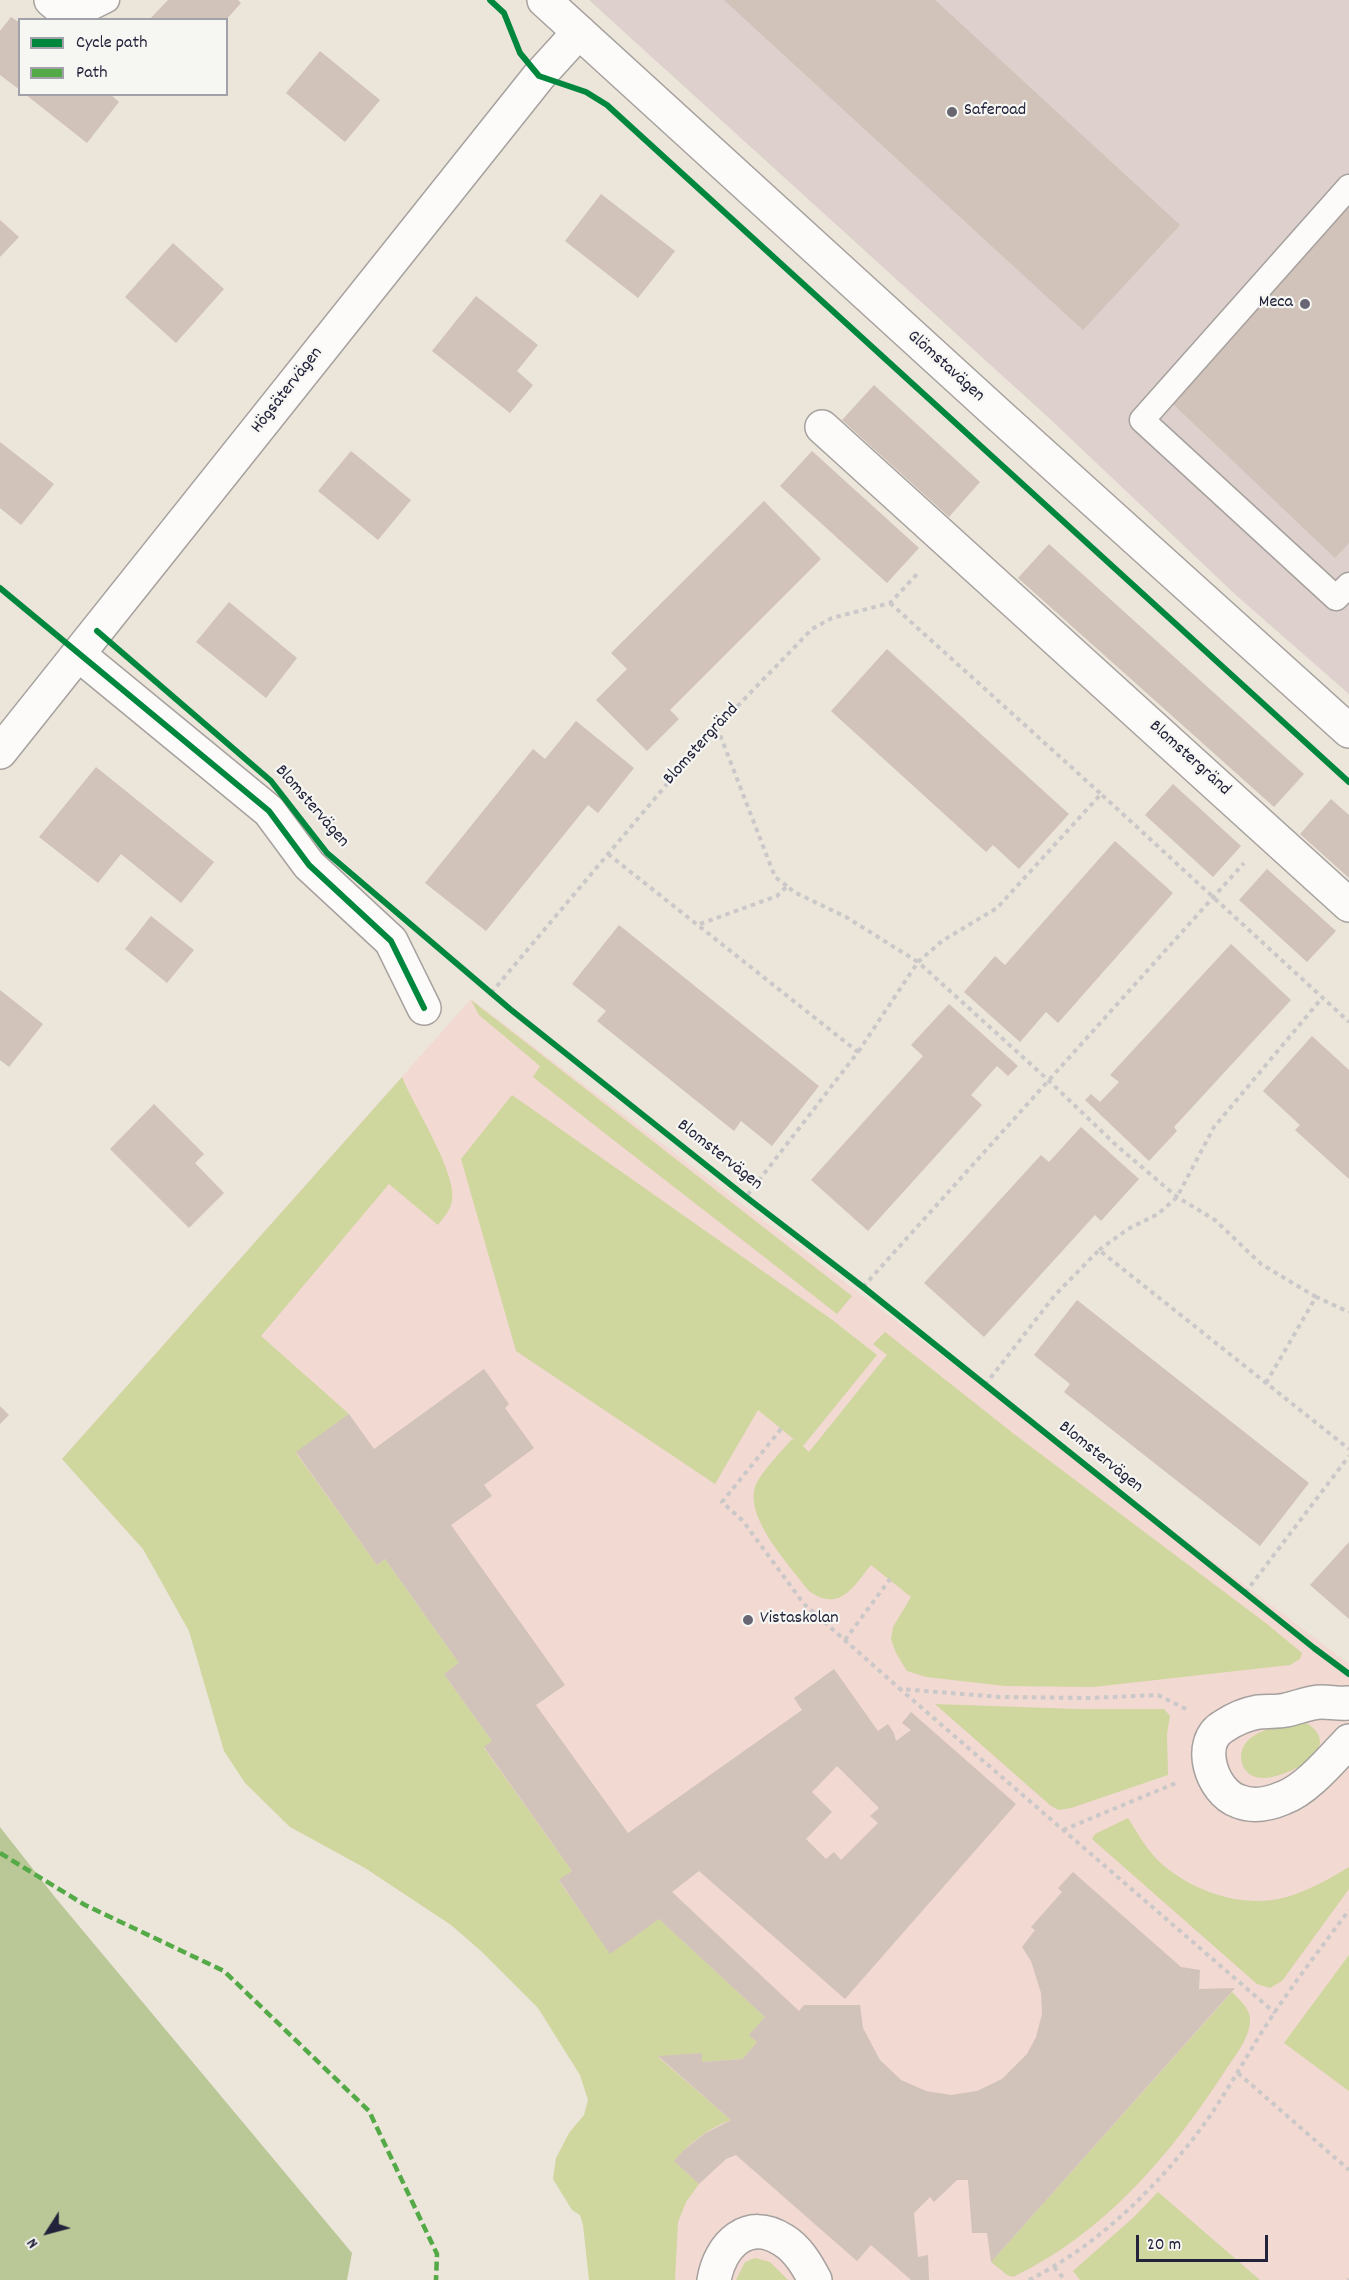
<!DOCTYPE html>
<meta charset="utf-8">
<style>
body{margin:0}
#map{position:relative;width:1349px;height:2280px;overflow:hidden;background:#ece5da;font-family:Dekko,sans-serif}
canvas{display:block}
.legend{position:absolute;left:18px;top:18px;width:210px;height:78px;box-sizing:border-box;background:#f6f6f2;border:2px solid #a1a1a9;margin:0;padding:8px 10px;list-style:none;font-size:18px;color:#22223b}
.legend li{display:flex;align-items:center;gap:12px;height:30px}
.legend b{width:30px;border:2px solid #a1a1a9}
.north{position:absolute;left:18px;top:2202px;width:60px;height:60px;-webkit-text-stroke:4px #f6f6f2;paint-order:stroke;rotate:234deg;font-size:16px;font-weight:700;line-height:24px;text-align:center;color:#22223b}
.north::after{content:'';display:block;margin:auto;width:21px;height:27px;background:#22223b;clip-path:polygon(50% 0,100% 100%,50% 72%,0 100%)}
.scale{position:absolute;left:1136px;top:2235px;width:132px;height:27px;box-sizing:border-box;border:3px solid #22223b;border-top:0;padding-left:8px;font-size:18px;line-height:21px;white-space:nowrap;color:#22223b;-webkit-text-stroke:4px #f6f6f2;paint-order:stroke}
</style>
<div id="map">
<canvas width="1349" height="2280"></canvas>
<ul class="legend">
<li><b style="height:8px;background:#00873e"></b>Cycle path</li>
<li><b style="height:8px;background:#53aa46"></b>Path</li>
</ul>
<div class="north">N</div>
<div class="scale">20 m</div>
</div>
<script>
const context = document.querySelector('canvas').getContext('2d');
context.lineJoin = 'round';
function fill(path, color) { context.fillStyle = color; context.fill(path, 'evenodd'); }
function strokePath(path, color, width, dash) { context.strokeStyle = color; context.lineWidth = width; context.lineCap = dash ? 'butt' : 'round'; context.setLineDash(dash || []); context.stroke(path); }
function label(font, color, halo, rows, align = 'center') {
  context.font = font + ' Dekko,sans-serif'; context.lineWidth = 4.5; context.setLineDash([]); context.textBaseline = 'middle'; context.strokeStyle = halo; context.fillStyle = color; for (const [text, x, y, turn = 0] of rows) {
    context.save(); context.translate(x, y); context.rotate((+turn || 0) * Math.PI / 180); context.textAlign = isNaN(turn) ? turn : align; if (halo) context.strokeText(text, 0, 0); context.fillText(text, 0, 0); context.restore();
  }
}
fill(new Path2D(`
 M 471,999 L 1349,1664 L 1349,2280 L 671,2280 L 595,2053 L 62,1459 Z`), '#f2d9d2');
fill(new Path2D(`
 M 589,0 L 1349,0 L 1349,694 L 1237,596 L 1050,419 Z`), '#ded0cd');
fill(new Path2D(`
 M 471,1000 L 852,1296 L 837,1314 C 736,1234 634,1157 533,1077 L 540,1066 L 479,1015 Z
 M 402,1077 C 413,1105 458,1174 452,1201 C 450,1211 443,1218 438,1225 L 389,1184 L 261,1336 L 349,1414 L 296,1453 L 377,1565 L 385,1559 L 459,1663 L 444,1674 L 492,1741 L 484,1748 L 572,1871 L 559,1881 L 610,1953 L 659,1919 L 765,2017 L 750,2035 L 757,2042 L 743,2059 L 702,2062 L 701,2053 L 658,2057 L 731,2120 C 709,2128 689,2143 674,2161 L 699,2184 L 686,2202 L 678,2222 L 675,2280 L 589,2280 L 583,2225 L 580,2215 L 572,2210 L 553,2179 L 556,2158 L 569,2133 L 584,2115 L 588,2100 L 580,2075 L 538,2008 L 481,1951 L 451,1925 L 365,1868 L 290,1827 L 245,1783 L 224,1751 L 189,1631 L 143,1549 L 62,1459 Z
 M 512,1095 L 831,1319 L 877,1355 L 803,1446 L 809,1452 L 887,1355 L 873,1344 L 885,1332 L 1014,1434 L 1267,1624 L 1302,1653 L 1300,1659 L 1290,1665 L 1093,1687 L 1005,1686 L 926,1677 L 907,1671 L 896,1653 L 891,1639 L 893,1627 L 911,1597 L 871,1565 C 853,1587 840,1613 809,1591 C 791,1567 745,1519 755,1487 C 760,1473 781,1452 792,1439 L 796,1441 L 758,1410 L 715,1484 L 516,1351 L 461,1159 Z
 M 935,1704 L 1076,1709 L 1164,1709 L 1170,1716 L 1167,1734 L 1168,1775 L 1071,1808 L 1059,1810 L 1051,1806 Z
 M 1305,1722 C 1347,1747 1290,1777 1264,1778 C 1240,1779 1233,1750 1252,1737 C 1268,1726 1286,1725 1305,1722 Z
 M 1128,1818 C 1138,1834 1148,1852 1163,1865 C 1196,1893 1245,1909 1287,1897 C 1310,1890 1329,1879 1349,1867 L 1349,1889 L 1282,1981 L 1270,1988 L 1257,1984 L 1092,1839 L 1095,1834 Z
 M 1349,1955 L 1349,2091 L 1284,2043 Z
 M 1232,1992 C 1239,2000 1249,2007 1250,2018 C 1251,2038 1233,2058 1223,2074 C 1169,2157 1103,2234 1013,2277 L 1007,2275 L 991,2262 Z
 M 1158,2192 L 1260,2280 L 1080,2280 L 1073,2271 L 1134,2217 Z
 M 755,2258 L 770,2262 L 788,2280 L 736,2280 L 745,2262 Z`), '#cfd69e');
fill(new Path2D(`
 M 0,1827 L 54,1896 L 352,2253 L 347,2280 L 0,2280 Z`), '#bac797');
fill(new Path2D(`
 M 168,0 L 238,0 L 241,3 L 226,20 L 149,20 Z
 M 724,0 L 935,0 L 1180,225 L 1083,330 Z
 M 11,17 L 20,23 L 20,90 L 0,75 L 0,31 Z
 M 320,51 L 380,100 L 345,142 L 286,93 Z
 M 25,94 L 110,94 L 119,102 L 87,143 Z
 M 601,194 L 675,251 L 638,298 L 565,241 Z
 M 1349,203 L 1349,543 L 1335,558 L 1173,404 Z
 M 0,220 L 19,237 L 0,257 Z
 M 173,243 L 224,289 L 176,343 L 125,297 Z
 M 476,296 L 538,345 L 517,371 L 533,385 L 510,413 L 432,351 Z
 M 874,385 L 980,482 L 949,517 L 842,420 Z
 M 0,442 L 54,484 L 21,525 L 0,508 Z
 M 351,451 L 411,500 L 378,540 L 318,491 Z
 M 812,451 L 919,548 L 887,583 L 780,486 Z
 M 764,501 L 821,559 L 670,710 L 679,719 L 647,751 L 596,700 L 627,669 L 611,653 Z
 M 1049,544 L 1304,774 L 1274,807 L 1018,578 Z
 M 229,602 L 297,658 L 266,698 L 196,642 Z
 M 887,649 L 1069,814 L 1019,869 L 993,845 L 986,852 L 831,711 Z
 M 576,721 L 634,768 L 598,813 L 588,805 L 486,931 L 425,883 L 533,749 L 545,759 Z
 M 96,767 L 214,862 L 181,903 L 121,854 L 98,883 L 39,837 Z
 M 1173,784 L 1241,846 L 1213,877 L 1145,815 Z
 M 1331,799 L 1349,815 L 1349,878 L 1300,834 Z
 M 1115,841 L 1173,893 L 1058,1023 L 1046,1012 L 1020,1042 L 964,992 L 995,956 L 1005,965 Z
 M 1267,869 L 1336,931 L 1307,962 L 1239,900 Z
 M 151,916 L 194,950 L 167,983 L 125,949 Z
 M 619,925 L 819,1086 L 772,1146 L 741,1121 L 734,1131 L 597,1021 L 606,1011 L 572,984 Z
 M 1231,944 L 1291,1000 L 1174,1127 L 1177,1131 L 1149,1161 L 1085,1100 L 1091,1094 L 1100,1102 L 1119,1082 L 1110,1075 Z
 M 0,990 L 43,1024 L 9,1067 L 0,1060 Z
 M 949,1004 L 1018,1066 L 1008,1076 L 997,1066 L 971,1095 L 982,1105 L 868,1231 L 811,1180 L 923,1056 L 911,1045 Z
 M 1312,1036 L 1349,1070 L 1349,1179 L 1295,1130 L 1300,1125 L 1263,1091 Z
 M 154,1104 L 204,1154 L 195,1163 L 224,1193 L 189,1228 L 110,1149 Z
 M 1081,1127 L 1139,1179 L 1101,1221 L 1095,1215 L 984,1337 L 924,1283 L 1041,1155 L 1049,1162 Z
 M 1077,1300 L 1309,1483 L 1260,1546 L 1064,1392 L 1070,1384 L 1034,1355 Z
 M 484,1369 L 509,1404 L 505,1408 L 534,1448 L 484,1485 L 492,1496 L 451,1525 L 565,1685 L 536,1705 L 628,1833 L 802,1710 L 794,1698 L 834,1669 L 878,1731 L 888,1724 L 894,1733 L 896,1741 L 911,1730 L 902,1723 L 911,1712 L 1016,1804 L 845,1999 L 699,1871 L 672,1892 L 799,2011 L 804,2005 L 860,2005 L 863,2028 L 880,2060 L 901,2080 L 926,2091 L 951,2095 L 977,2091 L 1002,2079 L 1027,2054 L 1036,2037 L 1042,2014 L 1041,1993 L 1031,1961 L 1022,1947 L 1035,1930 L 1031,1927 L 1062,1892 L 1058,1888 L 1073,1872 L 1181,1967 L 1200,1970 L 1199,1989 L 1235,1988 L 991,2262 L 987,2233 L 972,2233 L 968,2180 L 957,2180 L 934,2202 L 930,2197 L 914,2213 L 918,2257 L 928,2255 L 929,2280 L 911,2280 L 871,2245 L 857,2261 L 736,2155 L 726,2159 L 699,2184 L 674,2161 L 683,2151 L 704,2134 L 731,2120 L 658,2056 L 702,2053 L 702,2062 L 743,2059 L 757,2042 L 749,2035 L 765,2017 L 659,1919 L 610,1954 L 559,1880 L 572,1871 L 484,1747 L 492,1741 L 444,1674 L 459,1663 L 385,1559 L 377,1565 L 296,1452 L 349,1414 L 374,1449 ZM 837,1766 L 879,1808 L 870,1816 L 878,1823 L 841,1860 L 834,1852 L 826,1859 L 806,1839 L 832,1812 L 812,1792 Z
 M 0,1406 L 9,1415 L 0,1424 Z
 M 1349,1542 L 1349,1619 L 1310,1585 Z`), '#d1c2ba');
const lane = new Path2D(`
 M 68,14 L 85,11 L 107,0
 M 1349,187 L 1142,420 L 1336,598 L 1349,585`);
const street = new Path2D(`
 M 51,0 L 75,20
 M 822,427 L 1349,905
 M 78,654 L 269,811 L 309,865 L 391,941 L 424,1008
 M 0,752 L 539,76 L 579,32
 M 1349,1703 C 1339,1704 1331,1702 1322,1702 C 1309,1702 1297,1708 1286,1710 C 1277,1712 1267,1711 1258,1712 C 1247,1714 1233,1720 1224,1726 C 1195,1742 1212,1792 1238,1801 C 1252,1807 1269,1804 1283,1798 C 1306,1790 1332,1759 1349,1741
 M 714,2280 C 720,2245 748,2217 783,2240 C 798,2249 807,2265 815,2280`);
const secondary = new Path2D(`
 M 544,0 L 1000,416 L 1349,731`);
strokePath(lane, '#a6a19e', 27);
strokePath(street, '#a6a19e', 36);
strokePath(secondary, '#a6a19e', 36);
strokePath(new Path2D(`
 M 890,603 L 1101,794
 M 717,727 L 775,877 L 787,886
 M 608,854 L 858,1052 L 746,1197
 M 700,924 L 777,896 L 787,886 L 794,892 L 846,917 L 918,962 L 858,1052
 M 491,993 L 699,746 L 812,629 L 832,618 L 890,603 L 920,571
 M 1099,1250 L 1128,1229 L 1158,1214 L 1177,1197 L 1214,1127 L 1322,998
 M 863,1287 L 1244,863
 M 1316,1297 L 1261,1264 L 1215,1220 L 1177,1197 L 1116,1145 L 1047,1079 L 918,962 L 942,941 L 997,908 L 1101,794 L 1349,1022
 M 1266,1383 L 1316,1297 L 1349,1312
 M 985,1385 L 1055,1295 L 1099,1250 L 1349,1449
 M 781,1429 L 722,1502 L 743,1521 L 804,1604 L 900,1689
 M 1245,1593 L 1349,1456
 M 845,1640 L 890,1579
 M 1186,1709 L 1158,1695 L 1089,1698 L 1000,1697 L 900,1689 L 1275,2013
 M 1063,1830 L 1176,1783
 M 1238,2073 L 1349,2170
 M 1054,2267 L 1065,2280
 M 1029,2280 C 1095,2247 1151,2193 1196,2135 C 1223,2100 1243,2061 1267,2024 C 1292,1985 1321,1948 1349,1910
 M 1348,2280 L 1349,2279`), '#cac8c8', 4, [4.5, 4.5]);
strokePath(lane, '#fcfbf9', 24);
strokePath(street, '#fcfbf9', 33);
strokePath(secondary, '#fcfbf9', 33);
strokePath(new Path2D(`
 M 0,1853 L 85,1905 L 224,1971 L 369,2111 L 437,2254 L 436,2280`), '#53aa46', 4.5, [9, 4.5]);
strokePath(new Path2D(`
 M 490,0 L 504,13 L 520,53 L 539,76 L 586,92 L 607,105 L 1349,782
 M 0,588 L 269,811 L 309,865 L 391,941 L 424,1008
 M 97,631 L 271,781 L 327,853 L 510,1009 L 746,1197 L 863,1287 L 1314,1648 L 1349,1674`), '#00873e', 6);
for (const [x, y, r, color] of [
 [952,112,6,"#696673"],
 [1305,304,6,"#696673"],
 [748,1620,6,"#696673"]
]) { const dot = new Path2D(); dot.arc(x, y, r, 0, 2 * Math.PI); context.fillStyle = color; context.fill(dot); strokePath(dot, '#f6f6f2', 2); }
label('18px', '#22223b', '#f6f6f2', [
 ["Saferoad",964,112],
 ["Meca",1293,304,"right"],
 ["Vistaskolan",760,1620]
], 'left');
label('18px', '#22223b', '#f6f6f2', [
 ["Glömstavägen",945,367,42],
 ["Högsätervägen",288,391,-52],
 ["Blomstergränd",702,745,-48],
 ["Blomstergränd",1189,759,42],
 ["Blomstervägen",311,807,49],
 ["Blomstervägen",719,1156,38],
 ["Blomstervägen",1100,1458,39]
]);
</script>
